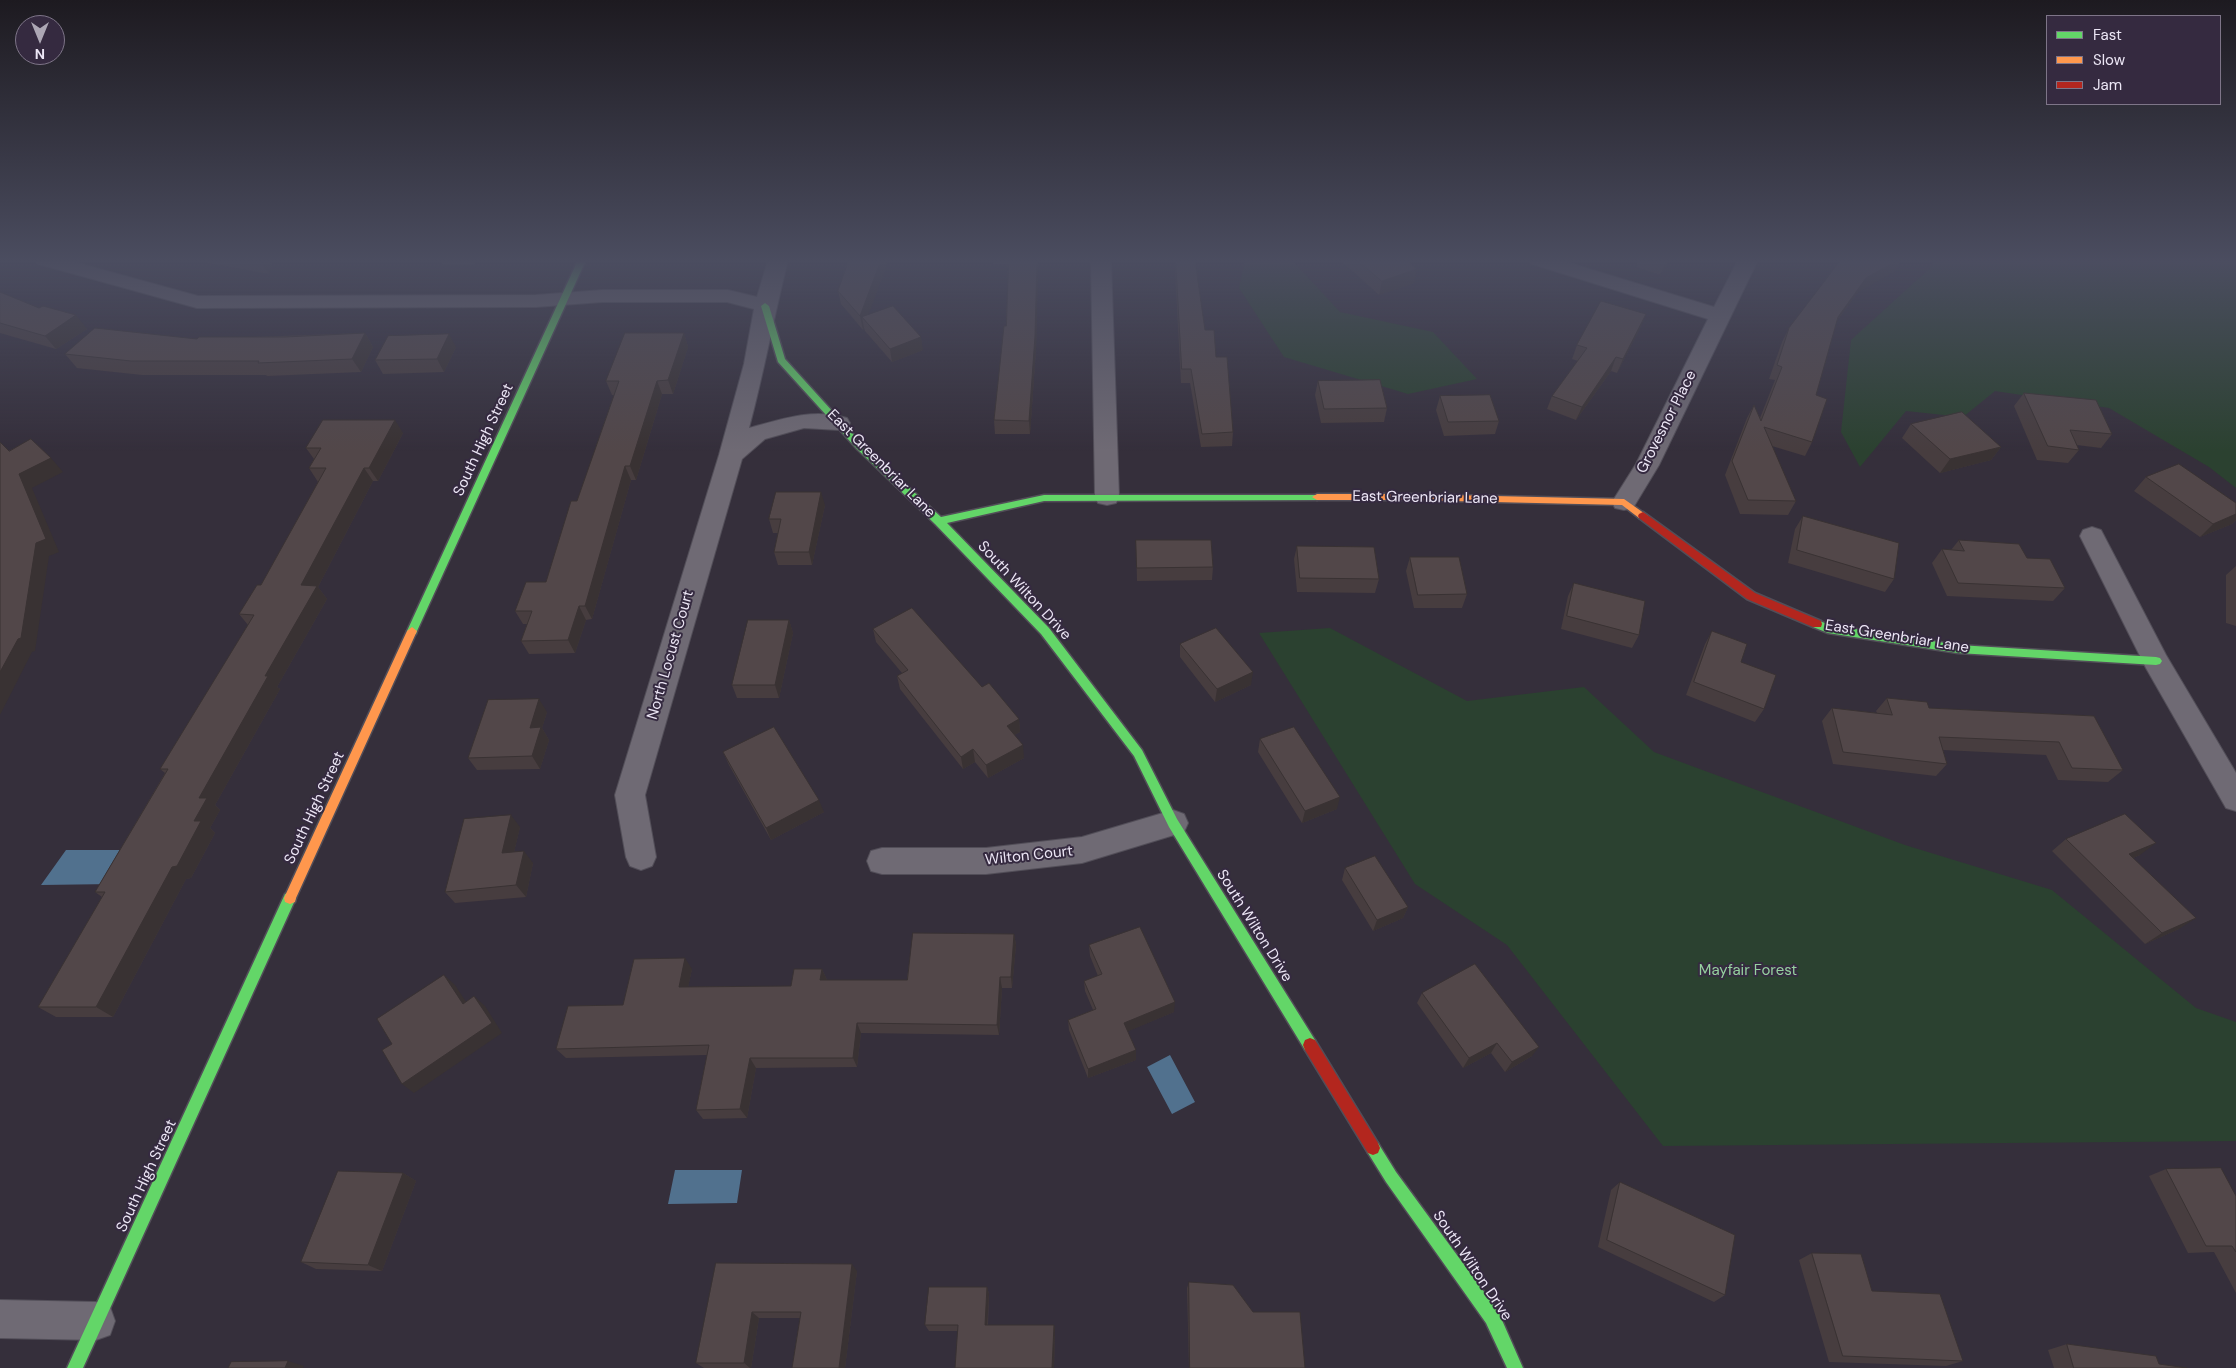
<!DOCTYPE html>
<style>
body{margin:0}
#map{position:relative;width:2236px;height:1368px;overflow:hidden;background:#352f3b;font-family:"DM Sans",sans-serif}
canvas{display:block}
.legend{position:absolute;left:2046px;top:15px;width:175px;height:90px;box-sizing:border-box;background:#352a40;border:1px solid #7e7588;margin:0;padding:6px 9px;list-style:none;font-size:15px;color:#ece6f5}
.legend li{display:flex;align-items:center;gap:10px;height:25px}
.legend b{width:25px;border:1px solid #7e7588}
.north{position:absolute;left:15px;top:15px;width:50px;height:50px;box-sizing:border-box;background:#352a40;border:1px solid #7e7588;border-radius:50%;rotate:180deg;font-size:14px;font-weight:700;line-height:20px;text-align:center;color:#ece6f5}
.north::after{content:'';display:block;margin:auto;width:18px;height:22px;background:#aca6b4;clip-path:polygon(50% 0,100% 100%,50% 72%,0 100%)}
</style>
<div id="map">
<canvas width="2236" height="1368"></canvas>
<ul class="legend">
<li><b style="height:6px;background:#63d668"></b>Fast</li>
<li><b style="height:6px;background:#ff974d"></b>Slow</li>
<li><b style="height:6px;background:#b3261e"></b>Jam</li>
</ul>
<div class="north">N</div>
</div>
<script>
const context = document.querySelector('canvas').getContext('2d');
context.lineJoin = 'round';
function fill(path, color) { context.fillStyle = color; context.fill(path, 'evenodd'); }
function strokePath(path, color, width, dash) { context.strokeStyle = color; context.lineWidth = width; context.lineCap = dash ? 'butt' : 'round'; context.setLineDash(dash || []); context.stroke(path); }
function label(font, color, halo, rows, align = 'center') {
  context.font = font + ' "DM Sans",sans-serif'; context.lineWidth = 4; context.setLineDash([]); context.textBaseline = 'middle'; context.strokeStyle = halo; context.fillStyle = color; for (const [text, x, y, turn = 0] of rows) {
    context.save(); context.translate(x, y); context.rotate((+turn || 0) * Math.PI / 180); context.textAlign = isNaN(turn) ? turn : align; if (halo) context.strokeText(text, 0, 0); context.fillText(text, 0, 0); context.restore();
  }
}
fill(new Path2D(`
 M 1245,260 L 1292,260 L 1340,312 L 1433,332 L 1477,379 L 1408,394 L 1284,357 L 1239,288 Z
 M 1935,260 L 2236,260 L 2236,488 L 2209,467 L 2109,408 L 1995,391 L 1963,417 L 1906,411 L 1860,467 L 1841,432 L 1851,340 L 1929,269 Z
 M 1330,628 L 1467,701 L 1584,687 L 1654,752 L 1905,845 L 2052,890 L 2196,1008 L 2236,1022 L 2236,1141 L 1663,1146 L 1507,945 L 1415,884 L 1259,633 Z`), '#2b4130');
fill(new Path2D(`
 M 66,850 L 132,850 L 113,884 L 41,885 Z
 M 1170,1055 L 1195,1102 L 1172,1114 L 1147,1067 Z
 M 675,1170 L 742,1170 L 737,1203 L 668,1204 Z`), '#51718e');
const street = new Path2D(`
 M 35,260 L 67,260 L 198,296 L 536,295 L 602,290 L 728,290 L 757,297 L 768,260 L 788,260 C 774,316 764,372 749,428 C 783,419 812,408 847,418 L 850,423 L 847,428 L 839,430 L 804,428 L 765,439 L 742,459 L 645,795 L 656,857 L 652,866 L 641,870 L 630,866 L 626,857 L 615,795 L 719,455 L 744,364 L 754,309 L 727,302 L 602,302 L 536,307 L 197,308 L 38,264 Z
 M 1091,260 L 1111,260 L 1119,497 L 1116,503 L 1107,505 L 1098,503 L 1095,497 Z
 M 1529,260 L 1560,260 L 1714,307 L 1738,260 L 1758,260 L 1659,465 L 1633,508 L 1624,510 L 1615,508 L 1612,502 L 1636,464 L 1708,319 L 1532,264 Z
 M 2092,527 L 2101,530 L 2166,655 L 2236,773 L 2236,811 L 2226,808 L 2146,668 L 2080,536 L 2083,530 Z
 M 1173,810 L 1184,814 L 1188,823 L 1184,832 L 1082,863 L 986,874 L 882,874 L 871,871 L 867,861 L 871,851 L 882,848 L 986,848 L 1082,837 Z
 M 0,1300 L 96,1302 L 110,1307 L 115,1321 L 110,1335 L 96,1340 L 0,1338 Z`);
const fast = new Path2D(`
 M 578,260 L 586,260 L 417,631 L 416,634 L 408,634 L 407,631 Z
 M 765,303 L 769,306 L 785,359 L 863,445 L 941,517 L 1044,495 L 1320,495 L 1322,497 L 1317,500 L 1044,501 L 947,523 L 1049,628 L 1142,750 L 1177,819 L 1315,1040 L 1317,1045 L 1315,1050 L 1310,1052 L 1305,1050 L 1169,827 L 1134,756 L 1041,634 L 935,524 L 857,449 L 778,362 L 761,306 Z
 M 1817,620 L 1830,625 L 1958,645 L 2156,657 L 2160,658 L 2162,661 L 2160,664 L 2156,665 L 1958,653 L 1828,633 L 1813,627 L 1812,624 L 1813,621 Z
 M 290,892 L 295,894 L 296,898 L 83,1368 L 67,1368 L 285,894 Z
 M 1373,1141 L 1378,1143 L 1396,1172 L 1498,1311 L 1523,1368 L 1507,1368 L 1486,1323 L 1386,1182 L 1368,1153 L 1366,1148 L 1368,1143 Z`);
const slow = new Path2D(`
 M 1317,494 L 1407,494 L 1624,499 L 1648,516 L 1647,518 L 1639,518 L 1622,505 L 1407,500 L 1317,500 L 1312,497 Z
 M 412,627 L 417,631 L 296,898 L 295,902 L 290,904 L 285,902 L 284,898 L 407,631 Z`);
const jam = new Path2D(`
 M 1643,512 L 1755,593 L 1821,621 L 1822,624 L 1821,627 L 1813,627 L 1747,599 L 1639,518 L 1638,516 L 1639,514 Z
 M 1310,1038 L 1315,1040 L 1378,1143 L 1380,1148 L 1378,1153 L 1373,1155 L 1368,1153 L 1305,1050 L 1303,1045 L 1305,1040 Z`);
strokePath(street, '#524e58', 2);
strokePath(fast, '#524e58', 3);
strokePath(slow, '#524e58', 3);
strokePath(jam, '#524e58', 3);
fill(street, '#6f6a74');
fill(fast, '#63d668');
fill(slow, '#ff974d');
fill(jam, '#b3261e');
fill(new Path2D(`
 M 191,260 L 273,260 L 269,274 Z
 M 441,260 L 477,260 L 474,265 L 443,265 Z
 M 992,260 L 1038,260 L 1036,350 L 1030,434 L 995,434 L 994,420 L 1006,326 L 1009,264 L 993,264 Z
 M 1176,260 L 1216,357 L 1233,432 L 1232,446 L 1201,447 L 1190,383 L 1181,383 L 1175,270 Z
 M 1339,260 L 1405,260 L 1417,269 L 1414,283 L 1379,295 L 1349,268 L 1346,269 L 1347,267 Z
 M 1638,260 L 1669,260 L 1660,275 L 1636,267 Z
 M 1841,260 L 1901,260 L 1895,271 L 1858,292 L 1836,322 L 1816,395 L 1812,442 L 1805,456 L 1772,446 L 1796,501 L 1788,515 L 1740,514 L 1725,475 L 1747,418 L 1754,405 L 1760,418 L 1775,380 L 1769,379 L 1782,342 L 1789,328 Z
 M 887,264 L 868,315 L 923,350 L 892,362 L 865,331 L 864,328 L 863,330 L 841,304 L 838,291 Z
 M 0,292 L 87,329 L 56,349 L 0,333 Z
 M 1646,314 L 1640,328 L 1617,373 L 1611,371 L 1576,420 L 1547,409 L 1552,396 L 1578,361 L 1572,359 L 1577,345 Z
 M 365,333 L 373,347 L 361,372 L 267,376 L 266,375 L 142,375 L 77,368 L 65,354 L 197,339 Z
 M 684,333 L 688,347 L 673,394 L 662,394 L 636,480 L 631,480 L 592,619 L 586,620 L 575,653 L 529,654 L 521,641 L 527,624 L 523,624 L 515,611 L 546,582 L 577,501 L 614,395 L 612,395 L 606,381 Z
 M 456,347 L 444,372 L 383,374 L 375,360 Z
 M 1318,381 L 1387,408 L 1384,422 L 1321,423 L 1315,395 Z
 M 2024,393 L 2112,434 L 2101,448 L 2077,445 L 2079,450 L 2068,463 L 2037,460 L 2014,406 Z
 M 1440,396 L 1499,421 L 1495,434 L 1444,436 L 1436,410 Z
 M 1911,424 L 2001,447 L 1991,460 L 1940,473 L 1902,438 Z
 M 403,433 L 378,481 L 373,481 L 318,587 L 327,599 L 277,687 L 280,689 L 215,805 L 220,810 L 210,828 L 215,833 L 191,878 L 186,879 L 113,1017 L 56,1017 L 38,1007 L 102,897 L 95,892 L 165,773 L 160,769 L 248,625 L 239,614 L 261,585 L 318,482 L 309,468 L 314,459 L 306,448 Z
 M 2146,477 L 2236,503 L 2236,520 L 2232,524 L 2200,537 L 2134,491 Z
 M 825,505 L 812,565 L 778,565 L 774,552 L 778,533 L 773,533 L 769,519 Z
 M 1803,516 L 1894,579 L 1885,592 L 1788,563 L 1795,529 Z
 M 1136,540 L 1213,567 L 1212,580 L 1137,581 Z
 M 1959,540 L 2027,558 L 2065,588 L 2053,601 L 1947,596 L 1932,563 L 1942,549 L 1951,550 Z
 M 1297,546 L 1379,579 L 1375,593 L 1297,592 L 1294,559 Z
 M 1410,557 L 1467,594 L 1462,608 L 1414,608 L 1406,571 Z
 M 2236,566 L 2236,626 L 2226,623 L 2226,575 Z
 M 1574,583 L 1639,635 L 1632,648 L 1561,629 L 1568,596 Z
 M 789,620 L 793,633 L 779,698 L 737,698 L 732,685 Z
 M 873,629 L 982,687 L 1019,719 L 1020,732 L 1014,735 L 1024,758 L 988,778 L 975,762 L 963,769 L 900,689 L 897,676 L 902,673 L 876,642 Z
 M 1712,631 L 1741,662 L 1764,709 L 1755,722 L 1686,695 L 1705,644 Z
 M 1180,644 L 1251,685 L 1215,702 L 1180,657 Z
 M 1887,698 L 1929,708 L 2094,716 L 2123,770 L 2108,782 L 2058,780 L 2046,755 L 1943,750 L 1947,764 L 1936,776 L 1833,764 L 1822,721 L 1832,708 L 1877,713 L 1876,711 Z
 M 547,712 L 542,728 L 549,740 L 540,769 L 477,770 L 468,758 Z
 M 1260,739 L 1337,809 L 1302,823 L 1258,752 Z
 M 723,752 L 824,812 L 771,840 L 729,765 Z
 M 520,827 L 514,852 L 533,863 L 526,897 L 455,903 L 445,892 Z
 M 2066,839 L 2140,855 L 2133,858 L 2179,929 L 2145,944 L 2052,851 Z
 M 1345,868 L 1408,907 L 1403,918 L 1373,931 L 1342,880 Z
 M 1014,934 L 1016,945 L 1012,988 L 1002,988 L 999,1035 L 861,1033 L 857,1067 L 756,1068 L 747,1118 L 703,1119 L 696,1110 L 707,1055 L 566,1058 L 556,1049 L 623,1005 L 692,969 L 688,987 L 791,986 L 822,969 L 827,980 L 907,980 Z
 M 1089,945 L 1174,1012 L 1128,1031 L 1136,1060 L 1088,1078 L 1069,1030 L 1068,1020 L 1093,1010 L 1085,991 L 1084,981 L 1098,976 L 1090,956 Z
 M 1422,993 L 1532,1056 L 1505,1072 L 1491,1053 L 1463,1068 L 1417,1003 Z
 M 2166,1169 L 2236,1196 L 2236,1293 L 2214,1252 L 2188,1253 L 2149,1176 Z
 M 403,1173 L 416,1181 L 382,1271 L 316,1269 L 301,1262 Z
 M 1620,1182 L 1725,1295 L 1714,1302 L 1598,1247 L 1611,1190 Z
 M 1812,1253 L 1872,1291 L 1963,1361 L 1946,1366 L 1829,1362 L 1799,1260 Z
 M 716,1263 L 857,1271 L 845,1368 L 792,1368 L 800,1318 L 759,1318 L 751,1368 L 704,1368 L 696,1363 Z
 M 1189,1282 L 1253,1312 L 1305,1368 L 1189,1368 L 1187,1288 Z
 M 987,1287 L 989,1294 L 988,1325 L 1054,1325 L 1055,1330 L 1054,1368 L 955,1368 L 958,1331 L 929,1331 L 925,1325 Z
 M 2067,1344 L 2159,1364 L 2187,1368 L 2054,1368 L 2048,1350 Z`), '#473d3f');
fill(new Path2D(`
 M 261,260 L 273,260 L 269,274 L 260,261 Z
 M 472,260 L 477,260 L 474,265 Z
 M 881,260 L 888,260 L 866,322 L 862,317 L 864,328 L 863,330 L 860,316 Z
 M 1037,260 L 1038,260 L 1036,350 L 1030,434 L 1029,421 Z
 M 1348,260 L 1350,260 L 1349,268 L 1346,269 Z
 M 1666,260 L 1669,260 L 1660,275 L 1666,261 Z
 M 1898,260 L 1901,260 L 1895,271 L 1858,292 L 1830,330 L 1838,317 L 1866,278 Z
 M 1417,269 L 1414,283 L 1379,295 L 1382,281 Z
 M 1646,314 L 1640,328 L 1617,373 L 1623,359 Z
 M 76,315 L 87,329 L 56,349 L 45,336 Z
 M 365,333 L 373,347 L 361,372 L 352,359 Z
 M 684,333 L 688,347 L 673,394 L 668,380 Z
 M 449,334 L 456,347 L 444,372 L 437,359 Z
 M 921,337 L 923,350 L 892,362 L 890,349 Z
 M 1616,357 L 1611,371 L 1576,420 L 1582,407 Z
 M 657,381 L 662,394 L 636,480 L 630,466 Z
 M 395,420 L 403,433 L 378,481 L 369,468 Z
 M 2001,447 L 1991,460 L 1940,473 L 1950,459 Z
 M 51,458 L 63,472 L 32,488 L 59,552 L 49,556 L 35,651 L 32,652 L 0,715 L 0,672 L 19,474 Z
 M 625,466 L 631,480 L 592,619 L 585,606 Z
 M 364,468 L 373,481 L 318,587 L 327,599 L 277,687 L 280,689 L 215,805 L 220,810 L 210,828 L 215,833 L 191,878 L 186,879 L 113,1017 L 96,1007 L 194,821 L 199,798 L 265,676 L 301,585 Z
 M 821,492 L 825,505 L 812,565 L 809,552 Z
 M 2236,514 L 2236,520 L 2232,524 L 2200,537 L 2213,524 Z
 M 579,606 L 586,620 L 575,653 L 568,640 Z
 M 789,620 L 793,633 L 779,698 L 775,685 Z
 M 1253,672 L 1251,685 L 1215,702 L 1217,689 Z
 M 539,699 L 547,712 L 542,728 L 549,740 L 540,769 L 532,756 L 530,728 Z
 M 1019,719 L 1020,732 L 1008,738 L 1007,726 Z
 M 1023,745 L 1024,758 L 988,778 L 986,765 Z
 M 973,749 L 975,762 L 963,769 L 961,757 Z
 M 1340,797 L 1337,809 L 1302,823 L 1305,811 Z
 M 819,800 L 824,812 L 771,840 L 766,828 Z
 M 511,815 L 520,827 L 511,865 L 502,853 Z
 M 2156,843 L 2140,855 L 2114,866 L 2129,854 Z
 M 524,851 L 533,863 L 526,897 L 516,885 Z
 M 1408,907 L 1403,918 L 1373,931 L 1377,920 Z
 M 2196,918 L 2179,929 L 2145,944 L 2162,933 Z
 M 1014,934 L 1016,945 L 1012,988 L 1011,977 Z
 M 685,958 L 692,969 L 686,997 L 679,987 Z
 M 822,969 L 827,980 L 820,980 Z
 M 444,975 L 455,985 L 474,1014 L 463,1004 Z
 M 1000,977 L 1002,988 L 999,1035 L 997,1025 Z
 M 474,996 L 485,1006 L 502,1033 L 414,1093 L 402,1084 Z
 M 1175,1002 L 1174,1012 L 1124,1033 L 1124,1023 Z
 M 857,1023 L 861,1033 L 857,1067 L 853,1058 Z
 M 1497,1043 L 1491,1053 L 1463,1068 L 1469,1058 Z
 M 1539,1047 L 1532,1056 L 1505,1072 L 1512,1062 Z
 M 1136,1050 L 1136,1060 L 1088,1078 L 1088,1069 Z
 M 750,1058 L 756,1068 L 747,1118 L 740,1109 Z
 M 403,1173 L 416,1181 L 382,1271 L 368,1265 Z
 M 852,1264 L 857,1271 L 845,1368 L 839,1368 Z
 M 987,1287 L 989,1294 L 987,1330 L 985,1325 Z
 M 752,1312 L 759,1318 L 751,1368 L 750,1368 L 744,1363 Z
 M 1054,1325 L 1055,1330 L 1054,1368 L 1052,1368 Z
 M 288,1361 L 304,1366 L 303,1368 L 285,1368 Z`), '#393233');
const building = new Path2D(`
 M 849,260 L 881,260 L 860,316 L 838,291 Z
 M 1009,260 L 1037,260 L 1035,336 L 1029,421 L 994,420 L 1004,326 L 1006,326 Z
 M 1176,260 L 1195,260 L 1205,330 L 1214,330 L 1216,357 L 1227,357 L 1233,432 L 1202,434 L 1191,369 L 1182,369 Z
 M 1357,260 L 1405,260 L 1417,269 L 1382,281 Z
 M 1841,260 L 1898,260 L 1866,278 L 1838,317 L 1816,395 L 1827,399 L 1812,442 L 1764,427 L 1796,501 L 1748,500 L 1732,461 L 1754,405 L 1761,421 L 1782,367 L 1777,365 L 1789,328 Z
 M 0,292 L 39,308 L 43,306 L 76,315 L 45,336 L 0,323 Z
 M 1601,301 L 1646,314 L 1623,359 L 1616,357 L 1582,407 L 1552,396 L 1587,348 L 1577,345 Z
 M 893,306 L 921,337 L 890,349 L 862,317 Z
 M 95,328 L 197,339 L 199,337 L 285,337 L 365,333 L 352,359 L 258,363 L 259,361 L 131,361 L 65,354 Z
 M 625,333 L 684,333 L 668,380 L 657,381 L 630,466 L 625,466 L 585,606 L 579,606 L 568,640 L 521,641 L 532,611 L 515,611 L 526,582 L 546,582 L 571,501 L 577,501 L 619,381 L 606,381 Z
 M 449,334 L 437,359 L 375,360 L 388,336 Z
 M 1380,380 L 1387,408 L 1324,409 L 1318,381 Z
 M 2024,393 L 2096,400 L 2112,434 L 2070,430 L 2079,450 L 2048,446 Z
 M 1490,395 L 1499,421 L 1448,422 L 1440,396 Z
 M 1962,412 L 2001,447 L 1950,459 L 1911,424 Z
 M 323,420 L 395,420 L 369,468 L 364,468 L 301,585 L 317,586 L 265,676 L 268,676 L 199,798 L 207,798 L 194,821 L 201,821 L 177,866 L 172,867 L 96,1007 L 38,1007 L 105,892 L 95,892 L 168,769 L 160,769 L 254,615 L 239,614 L 257,585 L 261,585 L 326,468 L 309,468 L 321,448 L 306,448 Z
 M 31,439 L 51,458 L 19,474 L 46,539 L 36,543 L 21,638 L 18,639 L 0,672 L 0,442 L 9,451 Z
 M 2179,464 L 2236,503 L 2236,514 L 2213,524 L 2146,477 Z
 M 776,492 L 821,492 L 809,552 L 774,552 L 781,519 L 769,519 Z
 M 1803,516 L 1899,543 L 1894,579 L 1797,550 Z
 M 1136,540 L 1211,540 L 1213,567 L 1137,568 Z
 M 1959,540 L 2019,544 L 2027,558 L 2050,559 L 2065,588 L 1958,583 L 1942,549 L 1964,551 Z
 M 1297,546 L 1374,547 L 1379,579 L 1300,578 Z
 M 1410,557 L 1459,557 L 1467,594 L 1418,595 Z
 M 1574,583 L 1645,601 L 1639,635 L 1567,616 Z
 M 912,608 L 982,687 L 989,683 L 1019,719 L 1007,726 L 1023,745 L 986,765 L 973,749 L 961,757 L 897,676 L 908,670 L 873,629 Z
 M 748,620 L 789,620 L 775,685 L 732,685 Z
 M 1216,628 L 1253,672 L 1217,689 L 1180,644 Z
 M 1712,631 L 1747,644 L 1741,662 L 1776,675 L 1764,709 L 1694,682 Z
 M 1887,698 L 1927,702 L 1929,708 L 2094,716 L 2123,770 L 2072,768 L 2059,742 L 1939,737 L 1947,764 L 1843,752 L 1832,708 L 1892,715 Z
 M 539,699 L 530,728 L 541,727 L 532,756 L 468,758 L 488,700 Z
 M 774,727 L 819,800 L 766,828 L 723,752 Z
 M 1294,727 L 1340,797 L 1305,811 L 1260,739 Z
 M 2125,814 L 2156,843 L 2129,854 L 2196,918 L 2162,933 L 2066,839 Z
 M 511,815 L 502,853 L 524,851 L 516,885 L 445,892 L 464,819 Z
 M 1375,856 L 1408,907 L 1377,920 L 1345,868 Z
 M 1140,927 L 1175,1002 L 1124,1023 L 1136,1050 L 1088,1069 L 1068,1020 L 1096,1009 L 1084,981 L 1102,974 L 1089,945 Z
 M 913,933 L 1014,934 L 1011,977 L 1000,977 L 997,1025 L 857,1023 L 853,1058 L 750,1058 L 740,1109 L 696,1110 L 709,1045 L 556,1049 L 568,1006 L 623,1005 L 634,959 L 685,958 L 679,987 L 791,986 L 794,969 L 822,969 L 820,980 L 907,980 Z
 M 1475,964 L 1539,1047 L 1512,1062 L 1497,1043 L 1469,1058 L 1422,993 Z
 M 444,975 L 463,1004 L 474,996 L 492,1023 L 402,1084 L 382,1050 L 392,1044 L 377,1019 Z
 M 2221,1168 L 2236,1196 L 2236,1252 L 2232,1246 L 2206,1246 L 2166,1169 Z
 M 338,1171 L 403,1173 L 368,1265 L 301,1262 Z
 M 1620,1182 L 1735,1235 L 1725,1295 L 1607,1240 Z
 M 1812,1253 L 1861,1254 L 1872,1291 L 1940,1294 L 1963,1361 L 1843,1356 Z
 M 716,1263 L 852,1264 L 839,1368 L 792,1368 L 801,1312 L 752,1312 L 744,1363 L 696,1363 Z
 M 1189,1282 L 1233,1285 L 1253,1312 L 1300,1312 L 1305,1368 L 1190,1368 Z
 M 929,1287 L 987,1287 L 985,1325 L 1054,1325 L 1052,1368 L 955,1368 L 958,1325 L 925,1325 Z
 M 2067,1344 L 2156,1356 L 2159,1364 L 2187,1368 L 2074,1368 Z
 M 288,1361 L 285,1368 L 228,1368 L 231,1362 Z`);
fill(building, '#524749');
strokePath(building, '#393233', 1);
const sky = context.createLinearGradient(0, 0, 0, 451);
sky.addColorStop(0, '#1d1a20');
sky.addColorStop(0.58, '#4b4d60');
sky.addColorStop(1, '#4b4d6000');
context.fillStyle = sky;
context.fillRect(0, 0, 2236, 451);
label('15px', '#ece6f5', '#352a40', [
 ["Grovesnor Place",1667,422,-63],
 ["South High Street",484,440,-65],
 ["East Greenbriar Lane",881,464,45],
 ["East Greenbriar Lane",1425,498,1],
 ["South Wilton Drive",1024,591,47],
 ["East Greenbriar Lane",1897,637,9],
 ["North Locust Court",671,655,-74],
 ["South High Street",315,808,-65],
 ["Wilton Court",1029,856,-6],
 ["South Wilton Drive",1254,926,58],
 ["South High Street",147,1176,-65],
 ["South Wilton Drive",1472,1266,56]
]);
label('15px', '#96d19f', '#352a40', [
 ["Mayfair Forest",1748,971]
]);
</script>
